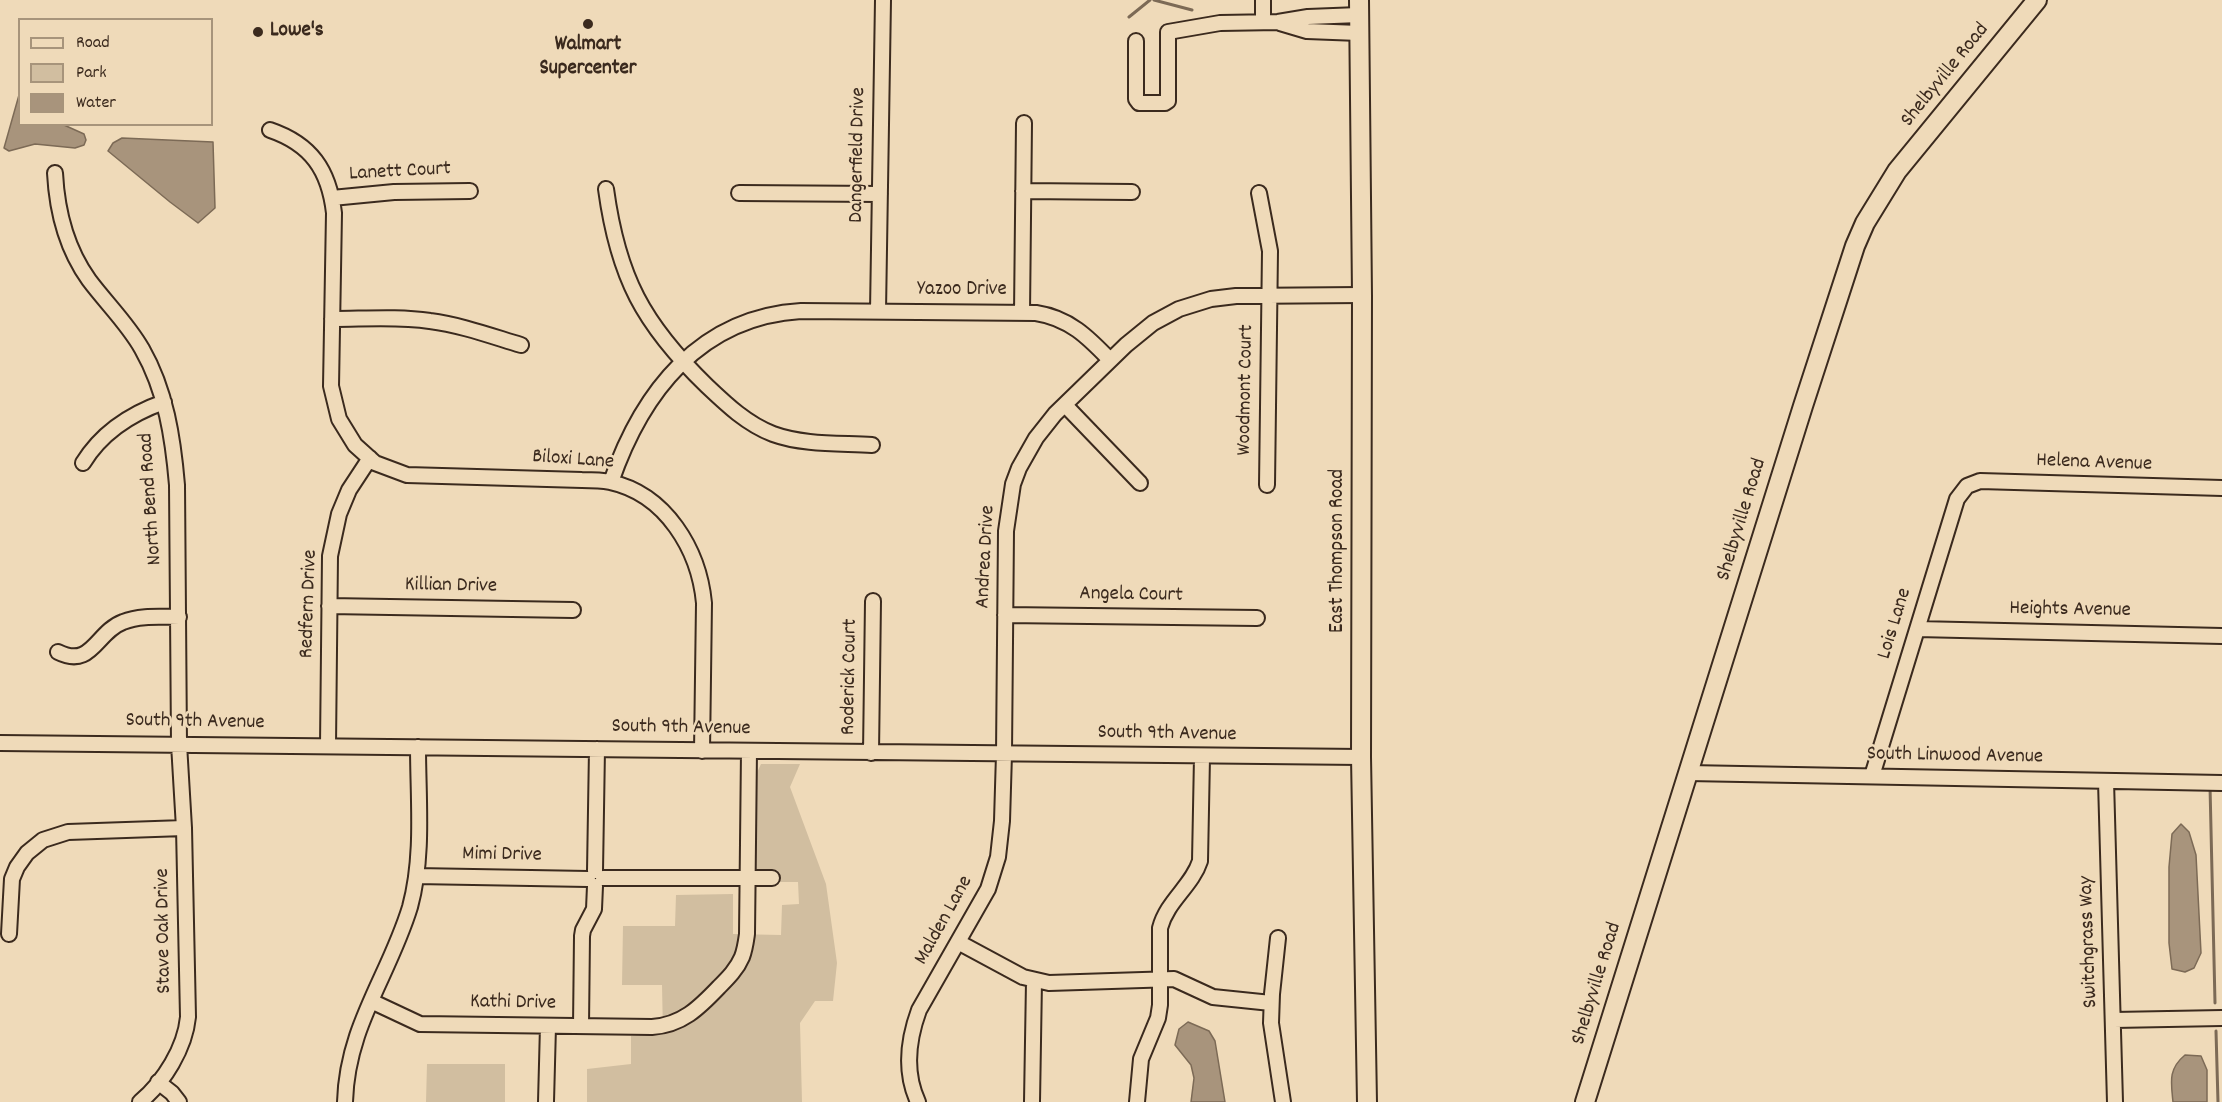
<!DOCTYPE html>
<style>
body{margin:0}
#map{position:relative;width:2222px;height:1102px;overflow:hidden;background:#efdab9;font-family:Dekko,sans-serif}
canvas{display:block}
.legend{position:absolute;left:18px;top:18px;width:195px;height:108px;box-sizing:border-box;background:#efdab9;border:2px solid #a7947b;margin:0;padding:8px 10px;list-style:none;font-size:18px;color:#3b2a1e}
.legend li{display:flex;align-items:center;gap:12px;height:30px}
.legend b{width:30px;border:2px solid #a7947b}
</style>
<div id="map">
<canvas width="2222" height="1102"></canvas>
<ul class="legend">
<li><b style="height:8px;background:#efdab9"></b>Road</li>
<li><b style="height:16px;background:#d1bea0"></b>Park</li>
<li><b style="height:16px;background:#a8947c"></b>Water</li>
</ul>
</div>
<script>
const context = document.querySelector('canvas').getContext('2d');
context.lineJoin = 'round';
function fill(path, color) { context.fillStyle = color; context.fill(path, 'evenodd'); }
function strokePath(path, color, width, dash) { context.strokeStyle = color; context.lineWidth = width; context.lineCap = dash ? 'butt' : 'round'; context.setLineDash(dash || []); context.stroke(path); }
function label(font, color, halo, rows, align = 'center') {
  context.font = font + ' Dekko,sans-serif'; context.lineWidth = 5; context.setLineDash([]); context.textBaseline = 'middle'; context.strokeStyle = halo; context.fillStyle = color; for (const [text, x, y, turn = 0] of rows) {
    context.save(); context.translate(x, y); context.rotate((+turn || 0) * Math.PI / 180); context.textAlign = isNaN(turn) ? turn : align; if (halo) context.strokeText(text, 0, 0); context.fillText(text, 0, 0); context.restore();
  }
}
fill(new Path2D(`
 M 761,764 L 800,764 L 790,787 L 826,884 L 837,963 L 833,1001 L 815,1001 L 800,1023 L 802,1102 L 587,1102 L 587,1069 L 631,1064 L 631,1036 L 663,1034 L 662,985 L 622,985 L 623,926 L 675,926 L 676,895 L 733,894 L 733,934 L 781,935 L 782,905 L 799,904 L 798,882 L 753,882 L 754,779 Z
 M 427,1064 L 505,1064 L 505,1102 L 426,1102 Z`), '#d1bea0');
const water = new Path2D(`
 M 19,95 L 20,124 L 64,125 L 84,134 L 86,140 L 84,145 L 75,148 L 35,144 L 9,151 L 4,148 Z
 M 122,138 L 213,142 L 215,208 L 198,223 L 170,202 L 108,151 L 113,143 Z
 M 2181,824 L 2189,832 L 2196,855 L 2201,953 L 2194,968 L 2185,972 L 2172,969 L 2169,943 L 2169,867 L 2172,834 Z
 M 1188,1022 L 1209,1031 L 1215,1041 L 1225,1102 L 1191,1102 L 1194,1078 L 1191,1065 L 1175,1045 L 1179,1029 Z
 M 2185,1055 L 2201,1056 L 2207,1070 L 2207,1102 L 2173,1102 C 2171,1082 2168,1069 2185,1055 Z`);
fill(water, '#a8947c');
strokePath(water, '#7c6a56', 1.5);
strokePath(new Path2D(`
 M 1154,0 L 1192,10
 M 1129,17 L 1150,0
 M 2210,786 L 2215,1003
 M 2216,1031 L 2218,1102`), '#7c6a56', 3);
const minor = new Path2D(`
 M 1263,22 L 1263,0
 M 1280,23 L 1307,31 L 1359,33
 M 1136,41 L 1136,99 L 1139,103 L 1165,103 L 1168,101 L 1168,32 L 1220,23 L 1278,22 L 1308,17 L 1359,15
 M 270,130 C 311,144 329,170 334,213 L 331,386 L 339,419 L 355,445 L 375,463 L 407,475 L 582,480 C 591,480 601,480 610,482 C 666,494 699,550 704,603 L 702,751
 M 55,173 C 57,212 66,248 89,280 C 107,304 128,324 142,349 C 166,391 173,438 177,485 L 179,744 L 184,828 L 188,1017 C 185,1048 164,1082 140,1102
 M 606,189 C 618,277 643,324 707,386 C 727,405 747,424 773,434 C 803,445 840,443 872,445
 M 1023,191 L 1132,192
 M 739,193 L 880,194
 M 1259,193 L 1270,251 L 1267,485
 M 332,198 L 394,192 L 470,191
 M 878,311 L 883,0
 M 1022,313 L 1024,123
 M 332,319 C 364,319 398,316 430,321 C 461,325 491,336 521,345
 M 1065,405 L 1140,483
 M 83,463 C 102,432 130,414 164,402
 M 611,482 C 642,392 700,317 801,311 L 1036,313 C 1069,318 1088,337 1110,360
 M 329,606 L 573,610
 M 1005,615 L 1257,618
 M 1917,629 L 2222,636
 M 58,652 C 92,669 96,632 123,622 C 140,615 160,617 179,617
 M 0,743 L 1361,757
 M 328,745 L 330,556 L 339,514 L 349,490 L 370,458
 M 871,753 L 873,601
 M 1688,773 L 2222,783
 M 1872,776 L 1957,499 L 1967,486 L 1980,481 L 2222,488
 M 2106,781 L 2115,1102
 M 595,871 L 597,749
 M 416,876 L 588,879
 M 603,878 L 772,878
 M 9,934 L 12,879 L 17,867 L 27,853 L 43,840 L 68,832 L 184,828
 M 1278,938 L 1272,994 L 1271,1023 L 1283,1102
 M 958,942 L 1023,977 L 1049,983 L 1174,979 L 1213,997 L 1271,1003
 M 371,1001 L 420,1024 L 652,1027 C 682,1025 699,1008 719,987 C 728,978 737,969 742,957 C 745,949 746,941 747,934 L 749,751
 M 2114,1020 L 2222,1018
 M 581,1026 L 582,936 L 583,930 L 594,909 L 595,886
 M 158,1082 L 172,1093 L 179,1102
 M 345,1102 C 347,1026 389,976 410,907 C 424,856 418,799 418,747
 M 546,1102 L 548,1026
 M 918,1102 C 904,1072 908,1040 919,1010 L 988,889 L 998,857 L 1002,821 L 1004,754 L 1006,531 L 1013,484 L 1019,468 L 1036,438 L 1055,414 L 1126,345 L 1153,323 L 1179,309 L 1211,299 L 1236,296 L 1362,295
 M 1032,1102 L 1034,981
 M 1137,1102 L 1141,1059 L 1158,1018 L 1160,1005 L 1160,928 C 1167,901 1192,886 1200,861 L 1202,757`);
const major = new Path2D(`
 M 1359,0 L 1362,295 L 1361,757 L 1367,1102
 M 1585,1102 L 1803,406 L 1855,246 L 1865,223 L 1897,171 L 2037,0`);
strokePath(minor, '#3b2a1e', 18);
strokePath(major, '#3b2a1e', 22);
strokePath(minor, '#efdab9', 14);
strokePath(major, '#efdab9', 18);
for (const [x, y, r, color] of [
 [588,24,6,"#3b2a1e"],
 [258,32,6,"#3b2a1e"]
]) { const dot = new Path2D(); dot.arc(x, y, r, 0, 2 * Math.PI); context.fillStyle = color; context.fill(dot); strokePath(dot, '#efdab9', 2); }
label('bold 21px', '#3b2a1e', '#efdab9', [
 ["Lowe's",270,32],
 ["Walmart",588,46,"center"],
 ["Supercenter",588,70,"center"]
], 'left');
label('21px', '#3b2a1e', '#efdab9', [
 ["Shelbyville Road",1946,76,-51],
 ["Dangerfield Drive",859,155,-89],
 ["Lanett Court",400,173,-3],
 ["Yazoo Drive",962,291],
 ["Woodmont Court",1247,390,-89],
 ["Biloxi Lane",573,461,4],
 ["Helena Avenue",2094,464,2],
 ["North Bend Road",152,499,-94],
 ["Shelbyville Road",1743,520,-73],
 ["East Thompson Road",1339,551,-90],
 ["Andrea Drive",987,557,-87],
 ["Killian Drive",451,587,1],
 ["Angela Court",1131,596,1],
 ["Redfern Drive",310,604,-88],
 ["Heights Avenue",2070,611,1],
 ["Lois Lane",1896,624,-73],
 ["Roderick Court",851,677,-89],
 ["South 9th Avenue",195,723,1],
 ["South 9th Avenue",681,729,1],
 ["South 9th Avenue",1167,735,1],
 ["South Linwood Avenue",1955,757,1],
 ["Mimi Drive",502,856,1],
 ["Malden Lane",945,921,-61],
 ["Stave Oak Drive",165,931,-91],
 ["Switchgrass Way",2090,942,-92],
 ["Shelbyville Road",1598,984,-73],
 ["Kathi Drive",513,1004,1]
]);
</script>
